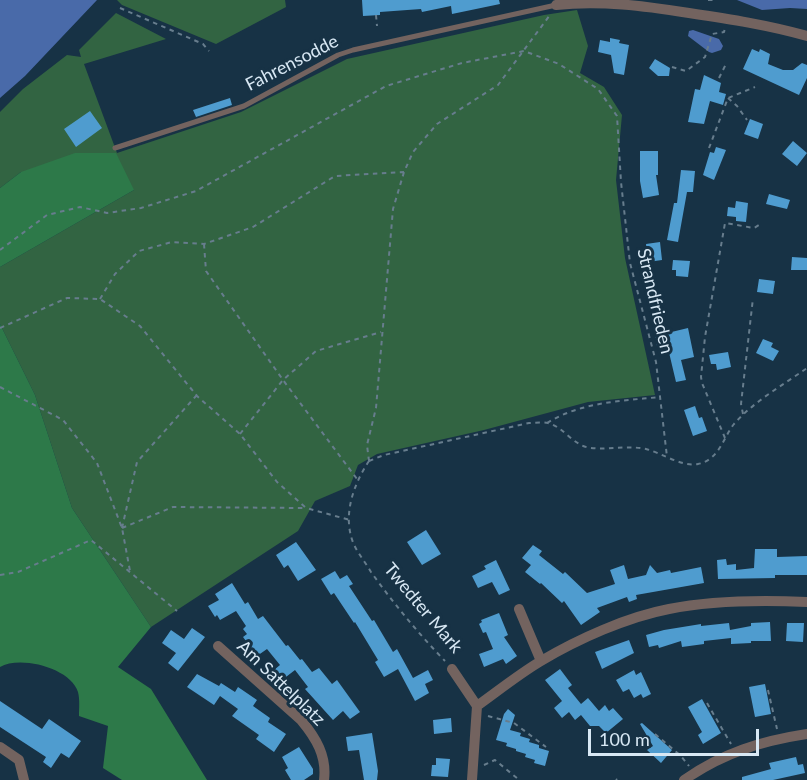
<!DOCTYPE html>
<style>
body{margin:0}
#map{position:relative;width:807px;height:780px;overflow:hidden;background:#173245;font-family:Lato,sans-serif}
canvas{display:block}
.scale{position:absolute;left:588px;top:729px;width:171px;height:27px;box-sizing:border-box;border:3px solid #d8e8f4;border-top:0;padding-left:8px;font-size:18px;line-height:21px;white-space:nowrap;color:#d8e8f4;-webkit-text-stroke:4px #173245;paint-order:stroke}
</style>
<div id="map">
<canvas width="807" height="780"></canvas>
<div class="scale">100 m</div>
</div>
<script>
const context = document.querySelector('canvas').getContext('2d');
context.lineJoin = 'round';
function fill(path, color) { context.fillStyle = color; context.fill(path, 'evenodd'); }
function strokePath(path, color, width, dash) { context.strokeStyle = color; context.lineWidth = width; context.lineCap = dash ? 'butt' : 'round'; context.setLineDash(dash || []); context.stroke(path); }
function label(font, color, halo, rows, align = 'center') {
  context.font = font + ' Lato,sans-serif'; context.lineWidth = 6; context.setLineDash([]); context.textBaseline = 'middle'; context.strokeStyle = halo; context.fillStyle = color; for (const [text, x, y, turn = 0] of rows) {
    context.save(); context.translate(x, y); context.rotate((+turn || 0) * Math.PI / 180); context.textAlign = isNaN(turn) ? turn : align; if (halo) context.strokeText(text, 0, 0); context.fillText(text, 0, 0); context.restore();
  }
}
fill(new Path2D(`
 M 117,0 L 285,0 L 286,7 L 216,44 L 122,5 Z
 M 577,10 L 588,46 L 580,73 L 604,87 L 622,115 L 616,180 L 625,258 L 655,395 L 588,402 L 484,430 L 377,454 L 358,465 L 350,486 L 315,501 L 298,531 L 151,627 L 72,508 L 35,395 L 0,324 L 0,267 L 134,190 L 21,172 L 0,188 L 0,112 L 23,89 L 67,55 L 81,57 L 79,50 L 116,13 L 166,39 L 84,64 L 117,153 L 241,112 L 347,59 L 544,15 Z`), '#326442');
fill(new Path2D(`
 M 75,153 L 116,153 L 134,190 L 0,267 L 0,188 L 21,172 Z
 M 0,324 L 35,395 L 72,508 L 151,627 L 118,667 L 151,689 L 207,780 L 122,780 L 103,768 L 108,726 L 79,716 C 79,709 80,700 78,692 C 71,668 20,655 0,667 Z`), '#2d7949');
fill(new Path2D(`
 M 0,0 L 97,0 L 25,76 L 0,98 Z
 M 737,0 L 807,0 L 807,9 L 790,8 L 762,10 Z
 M 693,30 L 719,39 L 723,46 L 721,50 L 712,53 L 709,52 L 688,36 L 689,31 Z`), '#496aa9');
fill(new Path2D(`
 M 362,0 L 499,0 L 500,4 L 452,14 L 451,6 L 422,12 L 421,9 L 380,12 L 380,15 L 363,16 Z
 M 610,38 L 620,40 L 619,43 L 629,45 L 624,75 L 614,73 L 611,55 L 598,52 L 600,40 L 610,42 Z
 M 752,49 L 759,52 L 760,49 L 770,54 L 768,64 L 783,70 L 793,70 L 802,63 L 807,65 L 807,78 L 799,95 L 743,69 Z
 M 655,59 L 670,68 L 669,76 L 658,76 L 649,68 Z
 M 704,75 L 721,83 L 719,92 L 726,94 L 723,105 L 710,101 L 704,124 L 688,122 L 695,89 L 700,90 Z
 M 230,98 L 232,105 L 196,117 L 193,110 Z
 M 90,111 L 102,128 L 76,147 L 64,129 Z
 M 750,119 L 763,124 L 758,139 L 744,134 Z
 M 793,141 L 807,153 L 797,166 L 782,154 Z
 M 716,147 L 726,150 L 714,180 L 703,175 L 710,152 L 714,153 Z
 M 640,151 L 658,151 L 658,175 L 656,175 L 659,195 L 643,198 L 640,181 Z
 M 681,170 L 695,171 L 693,192 L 687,192 L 678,242 L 667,240 L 674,203 L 677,203 Z
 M 769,194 L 790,200 L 787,209 L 766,204 Z
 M 736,201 L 748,203 L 746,222 L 736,221 L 736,217 L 727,216 L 728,207 L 735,208 Z
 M 660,242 L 662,260 L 648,262 L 646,244 Z
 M 792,257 L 807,258 L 807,270 L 791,270 Z
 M 673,260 L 690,261 L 688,277 L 676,276 L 676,270 L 672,270 Z
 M 759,279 L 775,281 L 773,294 L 757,292 Z
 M 688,328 L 694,357 L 681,360 L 686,380 L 676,382 L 667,344 L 657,346 L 655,336 Z
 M 763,339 L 773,343 L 771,347 L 779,351 L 773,361 L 756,353 Z
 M 728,352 L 731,367 L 717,370 L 716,364 L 711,364 L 709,355 Z
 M 695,406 L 699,418 L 702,417 L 707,431 L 693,436 L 684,410 Z
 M 426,530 L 441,554 L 422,565 L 407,542 Z
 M 296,542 L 316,570 L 298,581 L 288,565 L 284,568 L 276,555 Z
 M 533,545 L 542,551 L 539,555 L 563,574 L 565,572 L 587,593 L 615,584 L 610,570 L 624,565 L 628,579 L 646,575 L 650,565 L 657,573 L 670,570 L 671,573 L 701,567 L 704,583 L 636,595 L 637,599 L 629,602 L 627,597 L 597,608 L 600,612 L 581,625 L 564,601 L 562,603 L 541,583 L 540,584 L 525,572 L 531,565 L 522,558 Z
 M 755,549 L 777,549 L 777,557 L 807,556 L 807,575 L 775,575 L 775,578 L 718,579 L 717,560 L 726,559 L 727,565 L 736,564 L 736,570 L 754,568 Z
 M 496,560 L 510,590 L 499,595 L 492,582 L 478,588 L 472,576 L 486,569 L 484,566 Z
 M 335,571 L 340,579 L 347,575 L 353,584 L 349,586 L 372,621 L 374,620 L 393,652 L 397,649 L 413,678 L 428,670 L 433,680 L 425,684 L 429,693 L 415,701 L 398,669 L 384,677 L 375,662 L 378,660 L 355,622 L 354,623 L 334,593 L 331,595 L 321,579 Z
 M 232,583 L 245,604 L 248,602 L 258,619 L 263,616 L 286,646 L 288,645 L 300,660 L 302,659 L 312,672 L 319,668 L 332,684 L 337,680 L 360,712 L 350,719 L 343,711 L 333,720 L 305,689 L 308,687 L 295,670 L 282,680 L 274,670 L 280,665 L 267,649 L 257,656 L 243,637 L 247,634 L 243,629 L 246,626 L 236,611 L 220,620 L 217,615 L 215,617 L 208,606 L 219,600 L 215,594 Z
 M 499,613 L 508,635 L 504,637 L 517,656 L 506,664 L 503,659 L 484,667 L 479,654 L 493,649 L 486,632 L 483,633 L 479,624 L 482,622 L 481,620 Z
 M 770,622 L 771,641 L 751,641 L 751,643 L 731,644 L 731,638 L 704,641 L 704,644 L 682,647 L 681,641 L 659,648 L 658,645 L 649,647 L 646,635 L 664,630 L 701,624 L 701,626 L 729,623 L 730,630 L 751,626 L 751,623 Z
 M 787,623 L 804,623 L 803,642 L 786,641 Z
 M 192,628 L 205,637 L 178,671 L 168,663 L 176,653 L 162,643 L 171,630 L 184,639 Z
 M 629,640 L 634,653 L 602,669 L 595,652 Z
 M 560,669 L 572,685 L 568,688 L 581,704 L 588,698 L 599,711 L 605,705 L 609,711 L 613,708 L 623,719 L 606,733 L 599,726 L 590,726 L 581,715 L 575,720 L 569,712 L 562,718 L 554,708 L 562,701 L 545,680 Z
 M 634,670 L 636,675 L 641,672 L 651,694 L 643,698 L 641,694 L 634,698 L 629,689 L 623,692 L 616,680 Z
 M 197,674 L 219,686 L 221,683 L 235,692 L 238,687 L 257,700 L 253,706 L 270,718 L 268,722 L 286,734 L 274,752 L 256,739 L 259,735 L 232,716 L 238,709 L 220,696 L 214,705 L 187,687 Z
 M 765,684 L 771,714 L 755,717 L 749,687 Z
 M 702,699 L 721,733 L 703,744 L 698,735 L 702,732 L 688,707 Z
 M 0,701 L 42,729 L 49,719 L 81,741 L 69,758 L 61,753 L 51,768 L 43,762 L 46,757 L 0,727 Z
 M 508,709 L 515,715 L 510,730 L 521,733 L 520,736 L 530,739 L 529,742 L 539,745 L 539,748 L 549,751 L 545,766 L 534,763 L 535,760 L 525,757 L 526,754 L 516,751 L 516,749 L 506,746 L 507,743 L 496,740 L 504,714 Z
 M 451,718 L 452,732 L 434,734 L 433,720 Z
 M 642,723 L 672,750 L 661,763 L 647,750 L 653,746 L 640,724 Z
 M 372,733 L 378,771 L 377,780 L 364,780 L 359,750 L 348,751 L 346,737 Z
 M 299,747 L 313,769 L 313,774 L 304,780 L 291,780 L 285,770 L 288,768 L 282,757 Z
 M 796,757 L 798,765 L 803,764 L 805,773 L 773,780 L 742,780 L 742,777 L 771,769 L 769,763 Z
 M 436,758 L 450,759 L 448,777 L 431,776 L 432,765 L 436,765 Z`), '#4f9ccf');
strokePath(new Path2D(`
 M 708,0 L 715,0
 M 120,8 L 203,44 L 209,51
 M 376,15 L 377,26
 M 672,67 L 686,71 L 705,57 L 712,34 L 724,32 L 725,28
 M 719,78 L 726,64
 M 728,98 L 737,106 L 747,120
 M 709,148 L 728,98 L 755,87
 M 204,244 L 206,271 L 283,380 L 357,479
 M 0,250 L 47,215 L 80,207 L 107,213 L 141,208 L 196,191 L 386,86 L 462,63 L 524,51 L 559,64 L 598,89 L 617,116 L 621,182 L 630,263 L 656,362 L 667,457
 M 100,299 L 115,274 L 139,251 L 172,242 L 204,244 L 253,227 L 335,176 L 404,172
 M 0,328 L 67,298 L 100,299 L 140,326 L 197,396 L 240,434 L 277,482 L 306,508 L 350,520
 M 0,387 L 63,420 L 97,463 L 122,528 L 130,571
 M 743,414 L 741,404 L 753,298
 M 547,423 C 581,402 621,401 660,397
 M 240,434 L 283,380 L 316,351 L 381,332
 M 725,438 L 702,383 L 701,377 L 705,337 L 725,223 L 754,228 L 759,225
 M 369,461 L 367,445 L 376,408 L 393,209 L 404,172 L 413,152 L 437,124 L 498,85 L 550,15
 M 369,461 L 384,455 L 529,423 C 535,423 542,422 548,423 C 564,427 573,446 591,448 C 609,450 627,445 646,449 C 662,453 681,467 698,464 C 719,460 723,438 734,424 C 753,402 783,385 807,368
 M 369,461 C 355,482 344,510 351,536 C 354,549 364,560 371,572 C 394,604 418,633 445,661
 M 122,528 L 173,507 L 304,508
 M 122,528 L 137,462 L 196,396
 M 0,575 L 18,572 L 91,540 L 177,611
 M 768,690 L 777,729
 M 707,703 L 731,744
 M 488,716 L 514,723 L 546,747
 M 655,734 L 681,756 L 689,766
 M 484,765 L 495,760 L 518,779
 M 616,779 L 617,780`), '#677d8d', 2, [4.5, 4.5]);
strokePath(new Path2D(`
 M 115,148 L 244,106 L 338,55 L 353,50 L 556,5`), '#73635f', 5);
strokePath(new Path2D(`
 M 556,5 C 600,0 645,6 689,13 C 729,19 768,25 807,36
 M 519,609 L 541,661
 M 218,646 L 301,720 C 316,738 327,756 324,780
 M 452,669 L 477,706 L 472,780
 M 477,706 C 498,691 519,674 541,661 C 578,639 627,617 669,609 C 714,600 762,600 807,602
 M 0,747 L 19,760 L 24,780
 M 684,780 C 723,753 761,741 807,734`), '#73635f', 10);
label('18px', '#d8e8f4', '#173245', [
 ["Fahrensodde",292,63,-27],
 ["Strandfrieden",655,301,77],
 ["Twedter Mark",423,608,50],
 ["Am Sattelplatz",281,683,44]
]);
</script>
